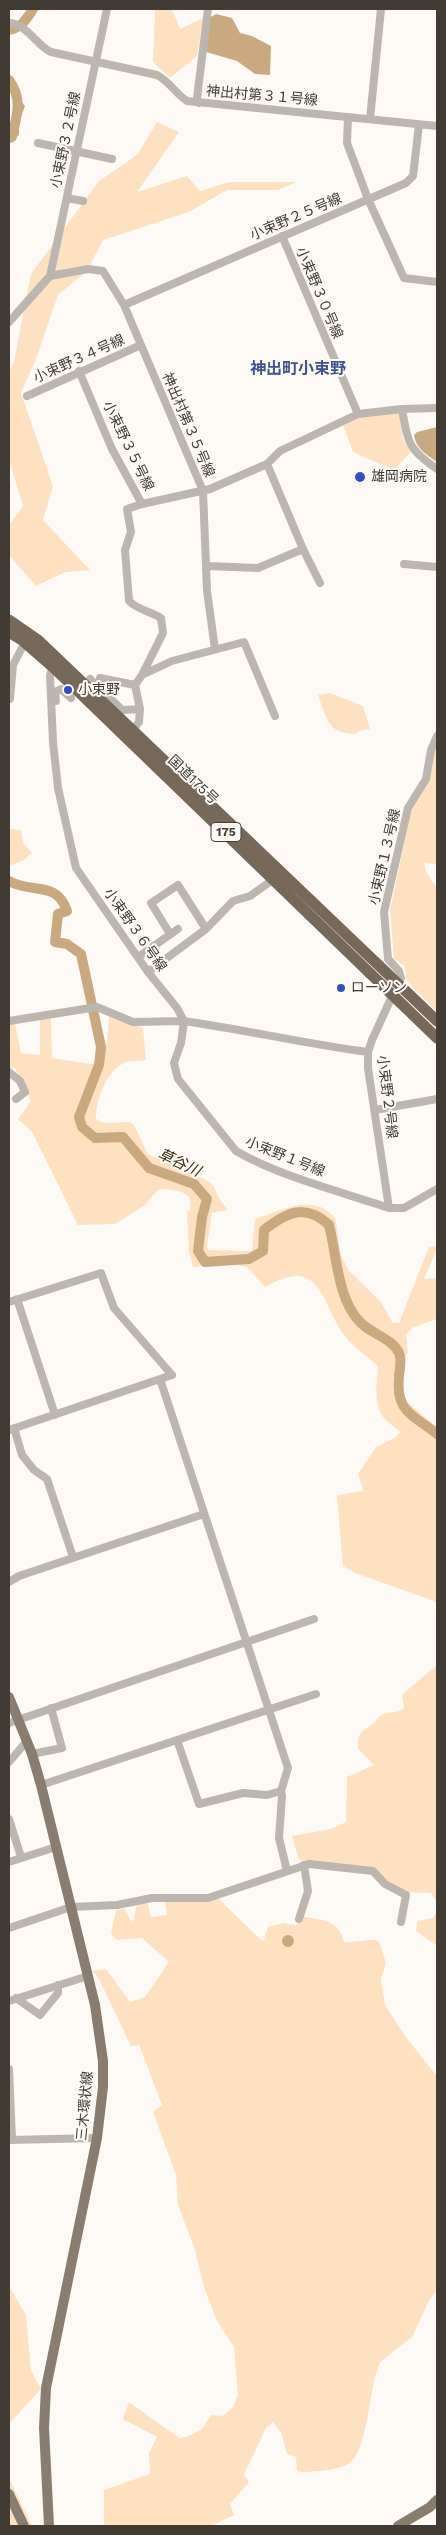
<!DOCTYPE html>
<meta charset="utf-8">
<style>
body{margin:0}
#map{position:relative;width:446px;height:2535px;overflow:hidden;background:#fdfaf6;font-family:"Work Sans",sans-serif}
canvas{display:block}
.frame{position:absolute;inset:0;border:10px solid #413b34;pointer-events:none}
</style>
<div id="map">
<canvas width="446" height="2535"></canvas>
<div class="frame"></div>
</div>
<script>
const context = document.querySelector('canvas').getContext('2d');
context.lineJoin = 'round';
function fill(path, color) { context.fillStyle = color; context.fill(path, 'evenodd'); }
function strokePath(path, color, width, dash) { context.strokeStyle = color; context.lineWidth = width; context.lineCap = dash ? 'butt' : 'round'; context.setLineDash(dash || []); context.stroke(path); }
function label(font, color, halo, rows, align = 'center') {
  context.font = font + ' "Work Sans","Noto Sans JP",sans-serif'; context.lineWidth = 4; context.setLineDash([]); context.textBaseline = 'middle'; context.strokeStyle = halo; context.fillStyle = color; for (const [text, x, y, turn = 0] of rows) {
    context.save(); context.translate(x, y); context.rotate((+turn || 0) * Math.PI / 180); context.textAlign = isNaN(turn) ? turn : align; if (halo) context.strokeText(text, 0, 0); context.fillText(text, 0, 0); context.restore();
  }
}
fill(new Path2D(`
 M 155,9 L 172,9 L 180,29 L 203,18 L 197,56 L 170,78 L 153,62 Z
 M 157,122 L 179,132 L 137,192 L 187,176 L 200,191 L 229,182 L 297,182 L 278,190 L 227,190 L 189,212 L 103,240 L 87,271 L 58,295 L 36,359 L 21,393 L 53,486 L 43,520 L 90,570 L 65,572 L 36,586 L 9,555 L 9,525 L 23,506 L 9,460 L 9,372 L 14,362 L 31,274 L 99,181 L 137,155 Z
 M 399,411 L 403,440 L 411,452 L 396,468 C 387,469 364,456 353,452 L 342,422 L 359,415 Z
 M 330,693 L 363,706 L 370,729 L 359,731 L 355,734 C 327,734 327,718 318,695 Z
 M 437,739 L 437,865 L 424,862 L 426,872 L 437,888 L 437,1012 L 406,980 L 405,966 L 394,959 L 390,910 L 412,808 L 429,781 Z
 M 9,829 L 21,830 L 23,843 L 32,853 L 24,860 L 9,866 Z
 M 109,1015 L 143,1028 L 146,1060 C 139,1061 128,1060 122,1064 C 105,1074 96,1100 96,1119 L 104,1123 L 130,1122 L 134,1125 L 148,1154 L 206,1180 L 213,1185 L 220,1200 L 228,1210 L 212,1213 L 207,1246 L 208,1250 L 252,1251 L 255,1219 C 280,1211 317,1191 336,1220 L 340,1253 L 349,1271 L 381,1302 L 392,1322 L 399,1323 L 429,1247 L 435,1246 L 437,1249 L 424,1279 L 437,1278 L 437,1319 L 412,1328 L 406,1335 L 408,1353 C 398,1364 390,1376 394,1391 L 437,1427 L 437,1604 L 434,1601 L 355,1573 L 343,1566 L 337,1495 L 363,1491 L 358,1474 L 376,1447 L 395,1438 L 400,1432 C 395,1427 391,1425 387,1421 C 372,1408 377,1383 378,1366 C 366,1355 351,1346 342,1332 C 319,1296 319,1256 265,1287 L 247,1267 L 226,1263 L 193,1267 L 189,1251 L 187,1212 L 190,1210 C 190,1206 191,1200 189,1197 C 184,1190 165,1188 158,1190 L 145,1205 L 115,1224 L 78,1225 L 32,1132 L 18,1119 L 31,1101 L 15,1068 L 9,1068 L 9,1025 L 15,1023 L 21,1053 L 40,1055 L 40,1019 L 51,1019 L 52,1058 L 91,1064 L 102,1062 L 107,1042 Z
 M 437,1665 L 437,1902 L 431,1893 L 408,1892 L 392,1886 L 374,1869 L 299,1860 L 292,1836 L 331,1829 L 346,1822 L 347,1777 L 374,1765 L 358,1749 C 358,1731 360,1733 373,1724 C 376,1721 378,1717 381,1715 C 389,1711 398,1714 404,1708 L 402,1695 L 405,1692 Z
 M 217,1897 L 263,1942 L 268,1927 L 284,1923 L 296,1925 L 299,1916 C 322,1921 337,1917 344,1942 C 354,1943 373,1938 379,1941 L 386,1963 L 381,1980 L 385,2005 L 405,2036 L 437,2076 L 437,2290 L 429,2301 L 412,2337 L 380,2362 C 369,2387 368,2445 352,2461 C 345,2470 312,2472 300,2472 L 297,2470 L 296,2457 L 287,2454 L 281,2432 L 273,2422 L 266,2428 L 244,2475 L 249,2482 L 230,2504 L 234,2515 L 211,2526 L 104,2526 L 104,2490 L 150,2474 L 149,2453 L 157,2437 L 123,2419 L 129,2402 L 179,2438 L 187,2437 L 202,2429 L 211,2415 L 223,2416 L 233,2407 L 238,2396 L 234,2347 L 216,2319 L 204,2287 L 195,2250 L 178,2205 L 176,2175 L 153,2112 L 162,2105 L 139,2045 L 131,2046 L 98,1977 L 92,1971 L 106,1969 L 130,2002 L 145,1997 L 169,1962 L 142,1938 L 117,1940 L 111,1934 L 116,1910 L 125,1909 L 131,1921 L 134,1920 L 136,1907 L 141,1901 L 148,1904 L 151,1917 L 167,1915 L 165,1901 Z
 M 437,1910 L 437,1954 L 437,1946 L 416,1931 L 417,1921 L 433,1918 Z
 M 9,2286 L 26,2315 L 31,2370 L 41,2389 L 9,2424 Z
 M 9,2478 L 32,2526 L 9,2526 Z`), '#fde1c1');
fill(new Path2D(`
 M 216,14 L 232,18 L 240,33 L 252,36 L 271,46 L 270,75 L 255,74 L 237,61 L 206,52 L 209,18 Z
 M 20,100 L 25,106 L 19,122 L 19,135 L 9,142 L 9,134 L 17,103 Z
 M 437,427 L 437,462 C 427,455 416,449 414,435 L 417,432 Z
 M282 1941a6 6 0 1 1 12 0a6 6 0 1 1-12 0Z`), '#caa981');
strokePath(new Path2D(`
 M 9,30 C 22,27 26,20 33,9
 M 9,80 C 23,99 17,115 12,137 L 9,138
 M 9,881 C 31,894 57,880 67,911 L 58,914 L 55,942 L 67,944 L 81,954 L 101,1047 L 99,1065 L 79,1117 L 82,1127 L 95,1138 L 123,1137 L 149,1168 L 194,1184 L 207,1199 L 202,1217 L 198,1251 L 205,1262 L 249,1259 L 263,1251 L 264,1230 C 287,1212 305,1203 329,1225 C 337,1256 337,1298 360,1322 C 371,1334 392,1338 399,1353 C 402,1359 400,1369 399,1375 C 395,1412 412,1414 437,1434`), '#caa981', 10);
strokePath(new Path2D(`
 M 9,23 C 26,23 37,46 51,52 L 157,75 C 170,82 175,93 187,101 L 437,126
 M 199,103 L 197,98 L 208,9
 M 348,117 L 347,143 L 368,199 L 404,278 L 437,282
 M 370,119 L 381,9
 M 38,143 L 112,159
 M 67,198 L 83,201
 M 282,236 L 358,414
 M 50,276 L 107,9
 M 124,305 L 406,183 L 413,176 L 419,125
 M 9,322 L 50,276 L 88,269 L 103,271 L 124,305 L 203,491 L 207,591 L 215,649
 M 79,371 L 112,449 L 142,504 L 210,489 L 267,464 L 280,451 L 358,414 L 402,409 L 437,408
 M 27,396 L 141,345
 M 402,409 C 408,443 408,449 437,469
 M 142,504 L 127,509 L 131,532 L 125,550 L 129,601 C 138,610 150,611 161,618 L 163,633 L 143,673
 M 303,549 L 320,583
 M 404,564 L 437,567
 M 207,566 L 258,568 L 303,549 L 267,464
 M 53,667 L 50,675 L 53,742 L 58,788 L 76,868 L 148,972 L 177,1008 L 184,1021 C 246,1030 306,1044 368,1052
 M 100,678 L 135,685 L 142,675 L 172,661 L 244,642 L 275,716
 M 90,679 L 120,708 L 123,710 L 140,709 L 139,722 L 131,732
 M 135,685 L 140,709
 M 10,699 L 13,665 L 25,642
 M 56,701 L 55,692 L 61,689 L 71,698
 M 170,934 L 151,903 L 178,885 L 206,929
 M 138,957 L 178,929
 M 148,972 L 206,929 L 233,901 L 250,896 L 274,879
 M 398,984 L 401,978 L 399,971 L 388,959 L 384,912 L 408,808 L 426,779 L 431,750 L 437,736
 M 9,1021 L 97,1007 L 133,1022 L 184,1021 L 181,1043 L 174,1063 L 178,1079 L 236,1151 C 281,1177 339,1191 389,1208 L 404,1208 L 437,1189
 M 9,1072 L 20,1081 L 25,1092 L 16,1099
 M 375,1110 L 437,1099
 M 389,1208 L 368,1068 L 368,1052 L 372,1040 L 393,994
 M 17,1299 L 55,1415
 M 9,1302 L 101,1273 L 114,1308 L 172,1375 L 9,1430
 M 160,1379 L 288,1768 L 281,1791 L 282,1796 L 279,1838 L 287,1871
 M 14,1428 L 22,1455 L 34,1470 L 47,1479 L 73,1557
 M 9,1582 L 19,1576 L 204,1514
 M 9,1723 L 314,1619
 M 177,1740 L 316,1694
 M 32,1754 L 62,1748 L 51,1708
 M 9,1762 L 27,1741
 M 41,1785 L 177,1740 L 199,1804 L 243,1793 L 267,1795 L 281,1791
 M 9,1819 L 21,1857
 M 9,1862 L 56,1847
 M 299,1919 L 308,1891 L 304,1865
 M 9,1928 L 71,1907 L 117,1905 L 152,1898 L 208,1898 L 309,1864 L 373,1871 L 385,1884 L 406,1895 L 401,1922
 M 16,1998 L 40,2015 L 58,1993 L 58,1985
 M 9,2001 L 88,1976
 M 9,2069 L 12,2139
 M 9,2140 L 97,2138`), '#bdb6af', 8);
strokePath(new Path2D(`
 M 9,1697 L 32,1754 L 41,1785 L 95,2005 L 103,2061 L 103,2087 L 97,2138 L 46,2388 L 44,2428 L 49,2526
 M 9,2494 L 24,2526
 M 398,2526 L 430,2507 L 437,2500`), '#897d70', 10);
strokePath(new Path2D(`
 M 9,620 L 38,640 L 437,1021
 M 9,632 L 22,640 L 53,667 L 437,1038`), '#766959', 11);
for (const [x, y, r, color] of [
 [360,477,6,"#344fc0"],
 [68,690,5,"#344fc0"],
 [341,988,5,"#344fc0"]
]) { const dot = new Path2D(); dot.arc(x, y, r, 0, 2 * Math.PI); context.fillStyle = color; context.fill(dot); strokePath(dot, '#fdfaf6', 2); }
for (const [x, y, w] of [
 [226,832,30]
]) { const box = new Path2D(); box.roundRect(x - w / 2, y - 9.5, w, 19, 4); context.fillStyle = '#fdfaf6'; context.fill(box); strokePath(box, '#413b34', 1); }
label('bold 12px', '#413b34', null, [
 ["175",226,832]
]);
label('14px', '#413b34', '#fdfaf6', [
 ["神出村第３１号線",262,96,5],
 ["小束野３２号線",66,140,-78],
 ["小束野２５号線",296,217,-23],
 ["小束野３０号線",319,293,67],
 ["小束野３４号線",79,359,-24],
 ["神出村第３５号線",188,425,67],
 ["小束野３５号線",128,446,64],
 ["国道175号",193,780,44],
 ["小束野１３号線",385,857,-77],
 ["小束野３６号線",135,930,55],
 ["小束野２号線",387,1097,83],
 ["小束野１号線",285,1157,22],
 ["三木環状線",85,2106,-85]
]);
label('14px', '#413b34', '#fdfaf6', [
 ["雄岡病院",371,477],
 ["小束野",78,690],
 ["ローソン",351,988]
], 'left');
label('italic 15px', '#3e2705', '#fdfaf6', [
 ["草谷川",179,1163,25]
]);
label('bold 16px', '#405490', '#fdfaf6', [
 ["神出町小束野",298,369]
]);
</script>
